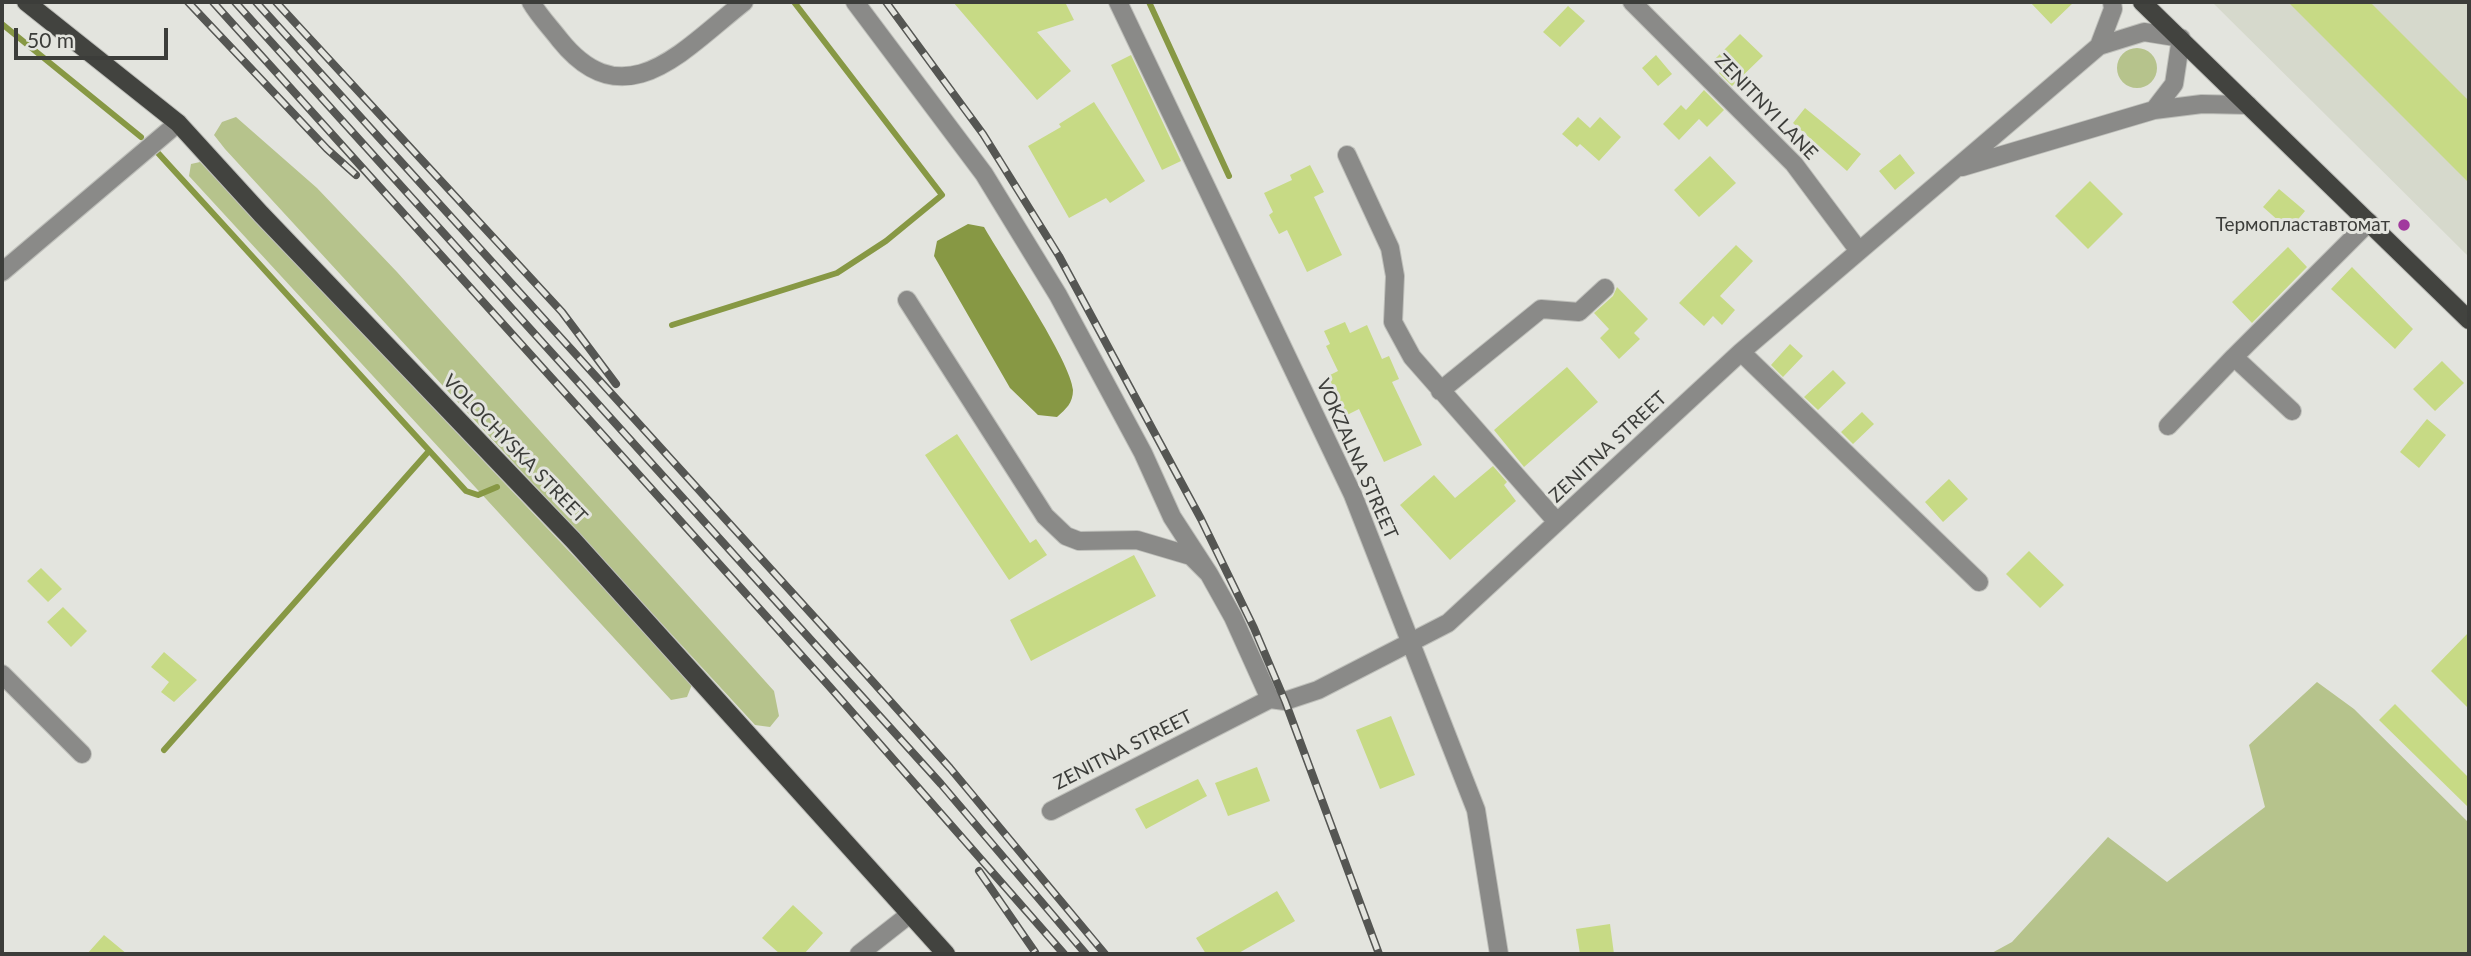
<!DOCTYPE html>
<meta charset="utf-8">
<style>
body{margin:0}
#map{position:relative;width:2471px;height:956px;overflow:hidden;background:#e3e4de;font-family:Lato,sans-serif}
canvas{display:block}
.frame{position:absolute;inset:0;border:4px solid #3c3d3a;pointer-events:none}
.scale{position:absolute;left:14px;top:28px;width:154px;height:32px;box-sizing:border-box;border:4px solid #3c3d3a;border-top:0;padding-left:9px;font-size:21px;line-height:24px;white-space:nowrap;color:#3c3d3a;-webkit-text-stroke:5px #e3e4de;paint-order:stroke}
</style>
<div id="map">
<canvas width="2471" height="956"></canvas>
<div class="frame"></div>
<div class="scale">50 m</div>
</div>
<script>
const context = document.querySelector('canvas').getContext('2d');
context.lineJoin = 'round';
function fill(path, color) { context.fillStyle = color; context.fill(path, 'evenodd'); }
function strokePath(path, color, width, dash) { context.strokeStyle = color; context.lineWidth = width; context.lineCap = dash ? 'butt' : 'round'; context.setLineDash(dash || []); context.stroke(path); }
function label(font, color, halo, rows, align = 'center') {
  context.font = font + ' Lato,sans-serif'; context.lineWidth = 6; context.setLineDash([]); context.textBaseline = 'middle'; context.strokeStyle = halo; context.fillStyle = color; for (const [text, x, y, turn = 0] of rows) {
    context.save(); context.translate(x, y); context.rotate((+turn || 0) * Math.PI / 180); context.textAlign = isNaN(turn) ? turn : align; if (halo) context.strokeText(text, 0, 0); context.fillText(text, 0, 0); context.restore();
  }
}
fill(new Path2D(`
 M 2212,2 L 2469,2 L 2469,257 Z`), '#d6d9cc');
fill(new Path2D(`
 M2117 68a20 20 0 1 1 40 0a20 20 0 1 1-40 0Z
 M 236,117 L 317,188 L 397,272 L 774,691 L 779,716 L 770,727 L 755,725 L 225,149 L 214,135 L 222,122 Z
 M 200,162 L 693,682 L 687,697 L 671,700 L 189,176 L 191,164 Z
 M 2317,682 L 2354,709 L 2469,823 L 2469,954 L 1990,954 L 2012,942 L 2108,837 L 2167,882 L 2265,807 L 2249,745 Z`), '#b6c38c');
fill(new Path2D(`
 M 968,224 L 984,227 C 1001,257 1072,363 1073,390 C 1073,403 1066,409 1057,417 L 1038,415 L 1010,388 L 934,256 L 937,241 Z`), '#879844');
strokePath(new Path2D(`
 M 1149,2 L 1229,176
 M 2,24 L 141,137
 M 158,153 L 466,491 L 478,495 L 497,487
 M 672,325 L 837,273 L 886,241 L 942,195 L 794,2
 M 164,750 L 429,451`), '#879844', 6);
fill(new Path2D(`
 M 953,2 L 1065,2 L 1074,20 L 1037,32 L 1071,71 L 1037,100 Z
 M 2030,2 L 2074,2 L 2051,24 Z
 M 2288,2 L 2370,2 L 2469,101 L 2469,183 Z
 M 1568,6 L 1585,21 L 1560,47 L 1543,32 Z
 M 1740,34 L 1763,56 L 1732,86 L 1719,73 L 1723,69 L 1714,60 Z
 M 1131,55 L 1181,161 L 1162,170 L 1111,65 Z
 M 1656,55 L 1672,74 L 1658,86 L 1642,68 Z
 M 1704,90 L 1724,110 L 1707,127 L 1699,119 L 1679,140 L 1663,124 L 1681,105 L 1686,110 Z
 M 1094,102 L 1145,181 L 1110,203 L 1106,198 L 1069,218 L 1028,146 L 1061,127 L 1059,124 Z
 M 1805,108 L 1861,154 L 1847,171 L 1793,123 Z
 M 1578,117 L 1590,128 L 1600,117 L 1621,137 L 1599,161 L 1580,144 L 1577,147 L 1562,134 Z
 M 1900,154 L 1915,173 L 1895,190 L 1879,171 Z
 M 1710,156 L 1736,183 L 1699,217 L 1674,190 Z
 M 1310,165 L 1324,192 L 1314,197 L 1342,255 L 1307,272 L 1287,230 L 1279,234 L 1269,215 L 1273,212 L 1264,193 L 1292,180 L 1290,175 Z
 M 2090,181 L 2123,214 L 2088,249 L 2055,216 Z
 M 2279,189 L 2305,211 L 2289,230 L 2263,207 Z
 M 1736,245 L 1753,261 L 1720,296 L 1735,310 L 1722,325 L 1713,316 L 1704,326 L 1679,303 Z
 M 2288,247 L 2307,267 L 2252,323 L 2232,302 Z
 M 2352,267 L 2413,329 L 2395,349 L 2331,289 Z
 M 1617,287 L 1648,319 L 1634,333 L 1640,339 L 1619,359 L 1600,338 L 1609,329 L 1594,313 L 1613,296 Z
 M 1345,322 L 1350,333 L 1367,325 L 1382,359 L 1389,356 L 1399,379 L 1392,382 L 1422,445 L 1384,462 L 1359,409 L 1347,415 L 1328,376 L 1338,371 L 1326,346 L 1330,344 L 1324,331 Z
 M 1790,344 L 1803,356 L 1783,377 L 1771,365 Z
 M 2442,361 L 2464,383 L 2435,411 L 2413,389 Z
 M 1567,367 L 1598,402 L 1524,467 L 1494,430 Z
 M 1833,370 L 1846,383 L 1818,410 L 1804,397 Z
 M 1862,412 L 1874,424 L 1853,444 L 1841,432 Z
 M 2427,419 L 2446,435 L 2419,468 L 2400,452 Z
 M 957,434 L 1030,543 L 1036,539 L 1047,555 L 1009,580 L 925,455 Z
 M 1493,466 L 1507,482 L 1504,485 L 1516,501 L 1450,560 L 1400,505 L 1434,475 L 1455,498 Z
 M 1949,479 L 1968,499 L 1943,522 L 1925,502 Z
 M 2029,551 L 2064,585 L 2040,608 L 2006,574 Z
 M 1134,555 L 1156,596 L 1031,661 L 1010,620 Z
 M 41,568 L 62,589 L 48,602 L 27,581 Z
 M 63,607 L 87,631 L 71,647 L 47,622 Z
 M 2469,632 L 2469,709 L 2431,671 Z
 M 164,652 L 197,680 L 174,702 L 161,692 L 169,682 L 151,667 Z
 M 2395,704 L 2469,778 L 2469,808 L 2379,720 Z
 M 1391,716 L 1415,775 L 1380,789 L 1356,730 Z
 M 1257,767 L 1270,801 L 1228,816 L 1215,783 Z
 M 1198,779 L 1207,796 L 1146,829 L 1135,809 Z
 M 1277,891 L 1295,921 L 1237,954 L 1206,954 L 1196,938 Z
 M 793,905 L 823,933 L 804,954 L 780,954 L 762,938 Z
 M 1610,924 L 1614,954 L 1580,954 L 1576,929 Z
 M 104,935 L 127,954 L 87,954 Z`), '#c7da85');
const minor = new Path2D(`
 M 531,2 C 539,16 551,28 560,40 C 625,121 685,48 744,2
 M 855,2 L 984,174 L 1058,295 L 1143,453 L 1172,517 L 1209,574
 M 1118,2 L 1353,495 L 1476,810 L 1499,954
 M 1632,2 L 1794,164 L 1859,251
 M 2099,46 L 2144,32 L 2181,38 L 2174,84 L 2154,110
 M 1347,155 L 1390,248 L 1395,276 L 1393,322 L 1412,357 L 1557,522
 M 1962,167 L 2154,110 L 2202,104 L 2248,105
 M 2,272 L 178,123
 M 907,300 L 1045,516 L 1066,536 L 1079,541 L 1137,540 L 1191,556 L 1209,574 L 1233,617 L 1270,699
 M 1741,352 L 1979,582
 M 1440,391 L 1541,309 L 1579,312 L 1605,288
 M 2292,411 L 2234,357 L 2369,222
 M 2168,426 L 2234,357
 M 2,674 L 82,754
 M 1051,811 L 1270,699 L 1285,701 L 1318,690 L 1448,623 L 1741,352 L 2099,46 L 2113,9 L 2112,2
 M 859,954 L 910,914`);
const major = new Path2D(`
 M 26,2 L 178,123 L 261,214 L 573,540 L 946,954
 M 2142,2 L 2469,320`);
strokePath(minor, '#bebfba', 20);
strokePath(major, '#bebfba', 20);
strokePath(minor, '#8a8a88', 18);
strokePath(major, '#42433f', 18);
const rail = new Path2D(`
 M 188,2 L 327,149 L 356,175
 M 213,2 L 829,686 L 1064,954
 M 235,2 L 941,784 L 1086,954
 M 256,2 L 866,674 L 950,768 L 1105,954
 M 276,2 L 562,312 L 616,384
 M 886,2 L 983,134 L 1059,256 L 1201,519 L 1254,628 L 1285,701 L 1379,954
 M 979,871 L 1035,952`);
strokePath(rail, '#555653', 8);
strokePath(rail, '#e3e4de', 5, [16]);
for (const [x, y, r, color] of [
 [2404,225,7,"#a13a9e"]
]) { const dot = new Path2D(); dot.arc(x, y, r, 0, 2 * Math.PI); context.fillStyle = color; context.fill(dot); strokePath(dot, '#e3e4de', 2.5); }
label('19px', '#3c3d3a', '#e3e4de', [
 ["ZENITNYI LANE",1766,107,46],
 ["ZENITNA STREET",1608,447,-43],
 ["VOLOCHYSKA STREET",515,449,46],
 ["VOKZALNA STREET",1357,459,66],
 ["ZENITNA STREET",1123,750,-27]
]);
label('19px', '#3c3d3a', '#e3e4de', [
 ["Термопластавтомат",2390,225]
], 'right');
</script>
